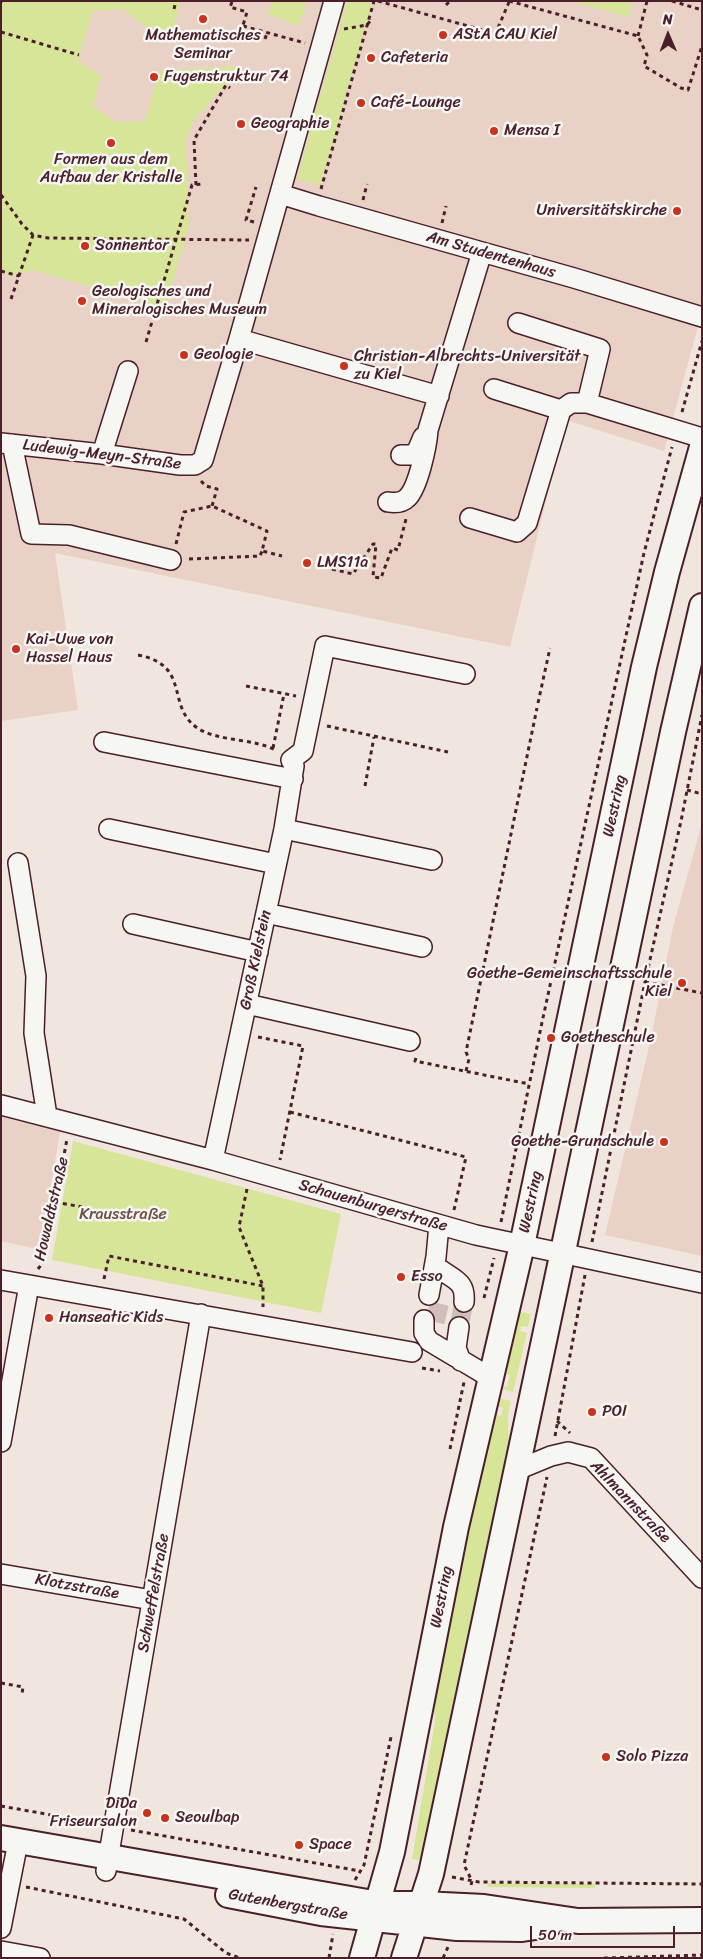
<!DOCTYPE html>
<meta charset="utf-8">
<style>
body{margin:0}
#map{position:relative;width:703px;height:1959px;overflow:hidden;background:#f0e6de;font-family:Sriracha,sans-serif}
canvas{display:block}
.frame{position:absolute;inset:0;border:2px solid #4a1f2b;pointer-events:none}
.north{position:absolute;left:643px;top:10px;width:50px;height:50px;-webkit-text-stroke:4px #f6f6f2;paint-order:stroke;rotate:359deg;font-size:14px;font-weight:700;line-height:20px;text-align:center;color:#4a1f2b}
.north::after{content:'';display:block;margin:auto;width:18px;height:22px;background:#4a1f2b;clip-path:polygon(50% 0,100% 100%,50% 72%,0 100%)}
.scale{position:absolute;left:530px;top:1926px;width:145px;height:22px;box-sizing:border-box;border:2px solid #4a1f2b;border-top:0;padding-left:6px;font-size:15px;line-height:18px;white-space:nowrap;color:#4a1f2b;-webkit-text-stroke:4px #f6f6f2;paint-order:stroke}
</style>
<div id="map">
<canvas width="703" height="1959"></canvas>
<div class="frame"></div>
<div class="north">N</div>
<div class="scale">50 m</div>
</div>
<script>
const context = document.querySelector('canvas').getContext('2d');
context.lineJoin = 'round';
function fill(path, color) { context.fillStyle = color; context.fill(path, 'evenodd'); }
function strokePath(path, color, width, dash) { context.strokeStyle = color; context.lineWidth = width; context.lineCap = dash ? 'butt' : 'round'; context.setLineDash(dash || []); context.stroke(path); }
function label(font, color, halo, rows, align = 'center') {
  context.font = font + ' Sriracha,sans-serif'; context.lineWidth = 5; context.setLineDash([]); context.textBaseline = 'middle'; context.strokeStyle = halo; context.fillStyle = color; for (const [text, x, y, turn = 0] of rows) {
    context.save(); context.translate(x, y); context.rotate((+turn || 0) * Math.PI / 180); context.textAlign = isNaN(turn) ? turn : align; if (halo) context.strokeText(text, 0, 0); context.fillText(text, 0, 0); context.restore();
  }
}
fill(new Path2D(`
 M 1,1 L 702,1 L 702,312 L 664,451 L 566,420 L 510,647 L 55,553 L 78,710 L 1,721 Z
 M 702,823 L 702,1256 L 605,1235 L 651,1038 L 673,927 Z
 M 1,1112 L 61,1126 L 40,1250 L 1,1241 Z`), '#e9d2c5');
fill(new Path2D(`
 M 1,1 L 180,1 L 172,35 L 144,25 L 122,9 L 93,11 L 78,61 L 101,76 L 93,106 L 115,122 L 145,121 L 159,71 L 242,66 L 193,121 L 186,139 L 189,226 L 165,308 L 32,270 L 13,276 L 1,273 Z
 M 272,1 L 307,1 L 299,26 L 268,14 Z
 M 347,1 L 361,1 L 372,4 L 321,185 L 297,179 Z
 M 571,1 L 632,1 L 628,17 Z
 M 73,1141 L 341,1214 L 321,1313 L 52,1260 Z
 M 516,1311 L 531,1314 L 528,1327 L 521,1326 L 520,1331 L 527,1333 L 513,1392 L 498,1388 L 499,1385 L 507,1387 L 510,1375 L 501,1373 Z
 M 495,1397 L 511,1401 L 508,1415 L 509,1454 L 424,1861 L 412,1859 L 435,1721 L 433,1691 L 491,1414 L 501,1416 L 503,1408 L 494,1405 Z
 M 488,1883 L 595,1884 L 595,1888 L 488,1887 Z`), '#d7e598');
strokePath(new Path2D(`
 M 435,1322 L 441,1297
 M 459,1327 L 464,1302`), '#cfbeba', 19, [19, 9]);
const minor = new Path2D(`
 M 280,194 L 319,206 L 574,278 L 702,317
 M 518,323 L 600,349 L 587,403 L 702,438
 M 239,339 L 439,396
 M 494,389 L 561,410 L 571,403 L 587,403
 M 1,443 L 102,454 L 180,465 L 195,465 L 203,460 L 239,339 L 334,1
 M 12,444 L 31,534 L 69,535 L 171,560
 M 102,454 L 128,371
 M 401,455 L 413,455 L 418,449 L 423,437
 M 388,502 C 394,503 402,503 407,498 C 418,488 427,446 428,430 L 482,252
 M 470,518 L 517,532 L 527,523 L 561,410
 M 104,742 L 293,779
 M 109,829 L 276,864
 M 284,829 L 432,860
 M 18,863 L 36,976 L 34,1033 L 47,1116
 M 266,913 L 422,947
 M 133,924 L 258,952
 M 247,1004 L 410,1041
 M 1,1105 L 213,1160 L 476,1235 L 702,1283
 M 213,1160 L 284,829 L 294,766 L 291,760 L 303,751 L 325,646 L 465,674
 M 441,1270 C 455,1280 466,1282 464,1302
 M 1,1280 L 412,1352
 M 429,1295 L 436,1257 L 439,1225
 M 424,1320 L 424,1333 L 429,1341 L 491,1378
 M 459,1327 L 456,1348 L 461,1361
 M 1,1442 L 29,1285
 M 517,1470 L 551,1456 L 568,1452 L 591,1458 L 702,1578
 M 1,1574 L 152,1600
 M 106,1871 L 201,1314
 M 1,1928 L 16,1852
 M 1,1951 L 40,1958`);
const major = new Path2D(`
 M 1,1838 L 379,1904 L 423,1904 L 484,1907 L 578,1921 L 702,1920
 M 228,1895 L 321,1913 L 457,1928 L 522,1929 L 549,1925
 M 362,1958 L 392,1852 L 456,1527 L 522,1245 L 644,667 L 667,572 L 702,447
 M 404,1958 L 431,1874 L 673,732 L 702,606`);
strokePath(minor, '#4a1f2b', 22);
strokePath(major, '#4a1f2b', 28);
strokePath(new Path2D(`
 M 378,1 L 497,34
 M 509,1 L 638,36 L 647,55 L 644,66 L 681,88 L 688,90 L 702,46
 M 672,1 L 702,10
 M 1,2 L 2,1
 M 232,2 L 230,7 L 247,12 L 238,42
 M 446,5 L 450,1
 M 174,9 L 176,1
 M 243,26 L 305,43
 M 344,29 L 367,25 L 371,20
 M 1,32 L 79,55
 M 495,35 L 509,2
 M 638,36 L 647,1
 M 265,39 L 267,33
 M 196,185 L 194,140 L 226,85 L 230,88
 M 321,189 L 374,1
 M 1,195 L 22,224 L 33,235 L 48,238 L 249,240
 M 363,200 L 367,184
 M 254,222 L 246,220 L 256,187
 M 442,223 L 446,206
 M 1,271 L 19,276
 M 11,299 L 33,235
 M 146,342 L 192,185 L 202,184
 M 682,412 L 702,341
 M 201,481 L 206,486 L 217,489 L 212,506
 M 176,544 L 184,512 L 212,506 L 267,531 L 262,551 L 282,556
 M 189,559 L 260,556 L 262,551
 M 332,569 L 353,574 L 373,544 L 376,544 L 373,577 L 381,578 L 392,548 L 398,550 L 406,519
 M 138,655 C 191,665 166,705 196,727 C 216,742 256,738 277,751
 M 246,686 L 296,696
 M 538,703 L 550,648
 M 327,726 L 448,752
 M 273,748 L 284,694
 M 365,786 L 374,737
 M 687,790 L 702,794
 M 645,982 L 702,993
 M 258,1037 L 303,1046 L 280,1160
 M 416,1058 L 415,1061 L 529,1084
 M 466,1071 L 469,1059 L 466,1052 L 537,708
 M 290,1112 L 466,1157 L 454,1210
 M 247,1189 L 239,1227 L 263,1286 L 263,1307
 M 55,1202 L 93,1209
 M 501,1222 L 541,1027 L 644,553 L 672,447
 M 592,1242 L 645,982 L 681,821 L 702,715
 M 38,1269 L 44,1261 L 67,1139
 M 104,1279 L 109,1256 L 263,1286
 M 484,1298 L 494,1258
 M 422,1368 L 440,1371
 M 557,1421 L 570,1433
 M 555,1436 L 585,1275
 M 450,1449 L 464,1382
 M 1,1683 L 23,1687 L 22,1694
 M 1,1806 L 96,1823
 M 131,1830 L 360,1871
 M 452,1877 L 479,1882 L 702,1884
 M 355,1880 L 364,1865 L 391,1737
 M 471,1885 L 472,1881 L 464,1865 L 547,1477
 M 26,1887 L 184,1919 L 226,1953 L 240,1958
 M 329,1958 L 333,1934
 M 443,1958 L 448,1947
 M 604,1958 L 702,1955`), '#4a1f2b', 3, [4, 4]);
strokePath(minor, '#f6f6f2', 19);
strokePath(major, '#f6f6f2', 24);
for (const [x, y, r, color] of [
 [203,19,5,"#c8321e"],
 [443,35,5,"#c8321e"],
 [371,58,5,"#c8321e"],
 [154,77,5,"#c8321e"],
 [361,103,5,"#c8321e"],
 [241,124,5,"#c8321e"],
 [494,131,5,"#c8321e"],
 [111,143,5,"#c8321e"],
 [677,211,5,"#c8321e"],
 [85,246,5,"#c8321e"],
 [82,301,5,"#c8321e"],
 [184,355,5,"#c8321e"],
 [344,366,5,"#c8321e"],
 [307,563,5,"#c8321e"],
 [16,649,5,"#c8321e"],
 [682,983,5,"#c8321e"],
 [551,1038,5,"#c8321e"],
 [664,1142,5,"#c8321e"],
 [401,1277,5,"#c8321e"],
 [49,1318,5,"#c8321e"],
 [592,1412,5,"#c8321e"],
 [606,1757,5,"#c8321e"],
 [147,1813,5,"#c8321e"],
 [165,1818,5,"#c8321e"],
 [299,1845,5,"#c8321e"]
]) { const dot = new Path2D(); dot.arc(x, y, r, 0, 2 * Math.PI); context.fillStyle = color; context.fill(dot); strokePath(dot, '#f6f6f2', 2); }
label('16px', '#4a1f2b', '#f6f6f2', [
 ["AStA CAU Kiel",453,35],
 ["Mathematisches",203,36,"center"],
 ["Seminar",203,54,"center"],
 ["Cafeteria",381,58],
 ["Fugenstruktur 74",164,77],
 ["Café-Lounge",371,103],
 ["Geographie",251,124],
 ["Mensa I",504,131],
 ["Formen aus dem",111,160,"center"],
 ["Aufbau der Kristalle",111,178,"center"],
 ["Universitätskirche",667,211,"right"],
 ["Sonnentor",95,246],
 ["Geologisches und",92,292],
 ["Mineralogisches Museum",92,310],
 ["Geologie",194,355],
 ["Christian-Albrechts-Universität",354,357],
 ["zu Kiel",354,375],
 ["LMS11a",317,563],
 ["Kai-Uwe von",26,640],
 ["Hassel Haus",26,658],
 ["Goethe-Gemeinschaftsschule",672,974,"right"],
 ["Kiel",672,992,"right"],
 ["Goetheschule",561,1038],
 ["Goethe-Grundschule",654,1142,"right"],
 ["Esso",411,1277],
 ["Hanseatic Kids",59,1318],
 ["POI",602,1412],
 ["Solo Pizza",616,1757],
 ["DiDa",137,1804,"right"],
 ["Friseursalon",137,1822,"right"],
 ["Seoulbap",175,1818],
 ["Space",309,1845]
], 'left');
label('16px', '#4a1f2b', '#f6f6f2', [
 ["Am Studentenhaus",491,255,16],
 ["Ludewig-Meyn-Straße",102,455,7],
 ["Westring",615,806,-78],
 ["Groß Kielstein",256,960,-78],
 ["Westring",531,1202,-78],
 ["Schauenburgerstraße",373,1206,16],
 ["Howaldtstraße",52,1209,-77],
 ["Ahlmannstraße",630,1502,46],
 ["Klotzstraße",77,1587,10],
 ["Schweffelstraße",154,1593,-80],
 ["Westring",442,1597,-79],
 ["Gutenbergstraße",288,1905,10]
]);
label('16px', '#6d5046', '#f6f6f2', [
 ["Krausstraße",123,1215]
]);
</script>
